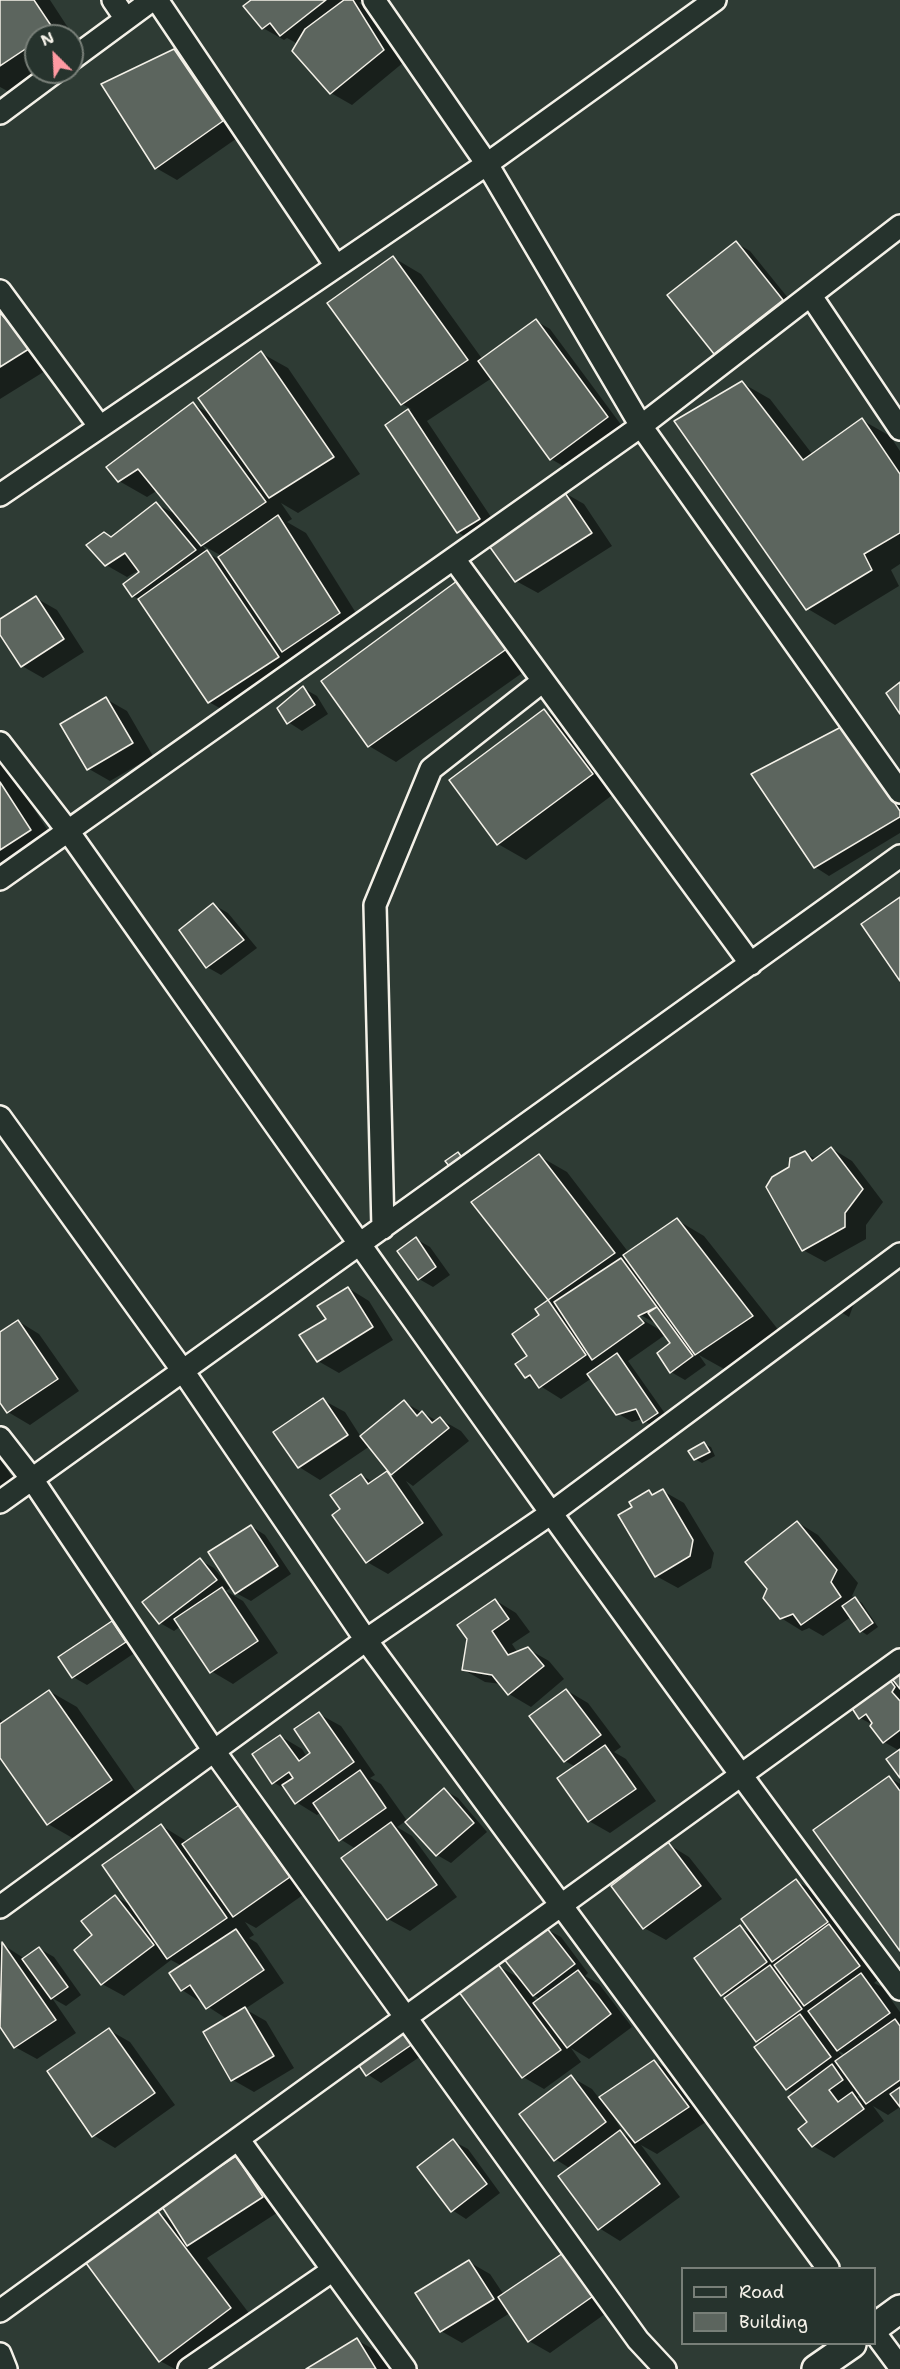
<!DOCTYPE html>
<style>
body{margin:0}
#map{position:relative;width:900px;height:2369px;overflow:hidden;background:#2e3b34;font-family:"Shantell Sans",sans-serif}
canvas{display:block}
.legend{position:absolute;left:681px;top:2267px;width:195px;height:78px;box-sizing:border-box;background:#26332d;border:2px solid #787f78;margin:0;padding:8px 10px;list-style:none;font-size:18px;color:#f4f1e8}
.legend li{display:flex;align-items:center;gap:12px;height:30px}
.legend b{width:30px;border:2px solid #787f78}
.north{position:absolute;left:24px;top:24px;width:60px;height:60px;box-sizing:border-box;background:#26332d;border:2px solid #787f78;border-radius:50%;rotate:336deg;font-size:16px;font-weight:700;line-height:24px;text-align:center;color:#f4f1e8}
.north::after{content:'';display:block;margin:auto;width:21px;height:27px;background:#ff9aa2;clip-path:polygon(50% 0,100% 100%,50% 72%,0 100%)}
</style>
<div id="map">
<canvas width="900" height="2369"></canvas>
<ul class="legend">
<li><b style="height:8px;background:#26332d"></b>Road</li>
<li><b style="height:16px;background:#5c655e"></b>Building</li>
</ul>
<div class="north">N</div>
</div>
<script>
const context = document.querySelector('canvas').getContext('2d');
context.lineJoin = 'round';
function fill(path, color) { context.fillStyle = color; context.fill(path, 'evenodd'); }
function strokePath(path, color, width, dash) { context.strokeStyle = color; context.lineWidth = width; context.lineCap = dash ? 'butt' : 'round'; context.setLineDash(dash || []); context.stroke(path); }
fill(new Path2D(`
 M 0,0 L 50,0 L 80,46 L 72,51 L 72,36 L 36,36 L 36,72 L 41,72 L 11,93 L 0,87 Z
 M 254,0 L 363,0 L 359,3 L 371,10 L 404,62 L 352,105 L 331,93 L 298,44 L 287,38 L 284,40 L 263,28 Z
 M 174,51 L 196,63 L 243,134 L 177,180 L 156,168 Z
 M 736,243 L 750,251 L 797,309 L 730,361 L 715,353 L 669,295 Z
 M 394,258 L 421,274 L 483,360 L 536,321 L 550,329 L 622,426 L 565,467 L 551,459 L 492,378 L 427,421 L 501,532 L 479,545 L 458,532 L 387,426 L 411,409 L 402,404 Z
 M 0,304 L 58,363 L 0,399 Z
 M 261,353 L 288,368 L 360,474 L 298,513 L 281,503 L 292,519 L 287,522 L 306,533 L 366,629 L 311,666 L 295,657 L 306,674 L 237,718 L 209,702 L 141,600 L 133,596 L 141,573 L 139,570 L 127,577 L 106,565 L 112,538 L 156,504 L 179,516 L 158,490 L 147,497 L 119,481 L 193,404 L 212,415 ZM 202,545 L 222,556 L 218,559 L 208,553 Z
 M 742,383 L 770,399 L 813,455 L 862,420 L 890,436 L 900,451 L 900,564 L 891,570 L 899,586 L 835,625 L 808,609 Z
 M 563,492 L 584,504 L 612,546 L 538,593 L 516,581 Z
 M 461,580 L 535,664 L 396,762 L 369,746 Z
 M 36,598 L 57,610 L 84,652 L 43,678 L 22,666 L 0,632 L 0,621 Z
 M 303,688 L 317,696 L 328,714 L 302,731 L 288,722 Z
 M 106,699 L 127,711 L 153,756 L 110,781 L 89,769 Z
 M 545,711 L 572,727 L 619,790 L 526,860 L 498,844 Z
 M 843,728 L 900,800 L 900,833 L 829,876 L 815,867 Z
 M 0,757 L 58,846 L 0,883 Z
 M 214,905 L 228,913 L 257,948 L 221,975 L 207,967 Z
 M 831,1148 L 852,1161 L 883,1202 L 866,1225 L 866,1239 L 825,1262 L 803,1250 L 790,1168 L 805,1153 L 816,1159 Z
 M 539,1156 L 567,1172 L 629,1253 L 677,1220 L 704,1236 L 780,1332 L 724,1369 L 699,1355 L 706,1365 L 685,1380 L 671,1372 L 672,1343 L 665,1335 L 628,1361 L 671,1422 L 658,1430 L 642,1419 L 632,1422 L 617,1413 L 592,1378 L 561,1399 L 526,1377 L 541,1315 L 537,1309 L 551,1300 L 473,1202 ZM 632,1310 L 660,1326 L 660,1330 L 631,1313 Z
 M 416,1239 L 430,1247 L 450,1275 L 433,1287 L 419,1279 Z
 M 348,1288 L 369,1301 L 393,1340 L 339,1373 L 318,1361 L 328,1319 Z
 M 849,1298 L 855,1301 L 849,1317 L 836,1309 Z
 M 18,1321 L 39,1334 L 79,1391 L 30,1425 L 8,1412 L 0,1400 L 0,1334 Z
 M 323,1400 L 345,1412 L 361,1437 L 404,1402 L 437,1421 L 440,1419 L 461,1431 L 469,1441 L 413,1486 L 406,1481 L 443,1535 L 388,1574 L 367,1562 L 342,1510 L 361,1475 L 373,1482 L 387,1473 L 395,1477 L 370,1446 L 320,1480 L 299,1467 Z
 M 704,1444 L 711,1447 L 715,1456 L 702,1463 L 695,1459 Z
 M 0,1459 L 13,1478 L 0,1487 Z
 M 663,1491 L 684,1503 L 714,1553 L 711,1568 L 678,1588 L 656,1576 L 634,1507 L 649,1492 L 655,1495 Z
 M 797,1522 L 818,1535 L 858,1583 L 852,1596 L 862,1603 L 878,1627 L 867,1635 L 861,1631 L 851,1617 L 823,1636 L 809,1628 L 802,1631 L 781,1618 Z
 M 251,1526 L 265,1535 L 291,1574 L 251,1601 L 236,1593 Z
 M 200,1560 L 214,1568 L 230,1588 L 226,1591 L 243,1601 L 278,1653 L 233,1684 L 211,1671 L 181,1626 L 174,1631 L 160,1623 Z
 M 495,1600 L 516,1613 L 530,1632 L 512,1644 L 518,1653 L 528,1649 L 549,1661 L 564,1679 L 531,1707 L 509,1694 L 501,1684 L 485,1682 L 464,1670 Z
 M 112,1622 L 126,1631 L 139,1650 L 87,1685 L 73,1677 Z
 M 900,1669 L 900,1775 L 900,1751 L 884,1742 L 873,1725 L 860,1718 L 887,1678 L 897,1684 Z
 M 566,1690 L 588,1703 L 621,1747 L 614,1752 L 626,1759 L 656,1801 L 610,1833 L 589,1821 L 576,1767 L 565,1761 L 531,1716 Z
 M 49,1691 L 77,1707 L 139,1796 L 76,1840 L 48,1824 L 0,1756 L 0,1719 L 4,1723 Z
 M 319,1714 L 341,1726 L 375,1775 L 370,1778 L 381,1784 L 408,1822 L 444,1790 L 458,1798 L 487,1832 L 451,1863 L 437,1855 L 406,1821 L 397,1827 L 412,1836 L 457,1897 L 410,1931 L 388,1919 L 344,1858 L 356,1849 L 340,1839 L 321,1812 L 317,1815 L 296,1802 L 288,1791 L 273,1782 L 280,1736 L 302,1749 L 307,1757 L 312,1753 Z
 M 889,1777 L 900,1784 L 900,1949 Z
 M 239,1807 L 260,1819 L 310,1890 L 256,1928 L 245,1922 L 254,1935 L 249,1938 L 257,1943 L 284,1983 L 245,2009 L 266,2021 L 294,2068 L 254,2092 L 233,2080 L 227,2019 L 182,1990 L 182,1966 L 171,1960 L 124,1996 L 102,1984 L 76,1950 L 94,1936 L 115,1896 L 132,1906 L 162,1826 L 188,1842 Z
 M 668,1844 L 689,1857 L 722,1899 L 666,1940 L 644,1928 Z
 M 796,1881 L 818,1893 L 848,1934 L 846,1935 L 851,1938 L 880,1978 L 874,1983 L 882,1987 L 900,2012 L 900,2107 L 888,2115 L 873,2106 L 884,2121 L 834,2158 L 813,2146 L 809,2123 L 795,2094 L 787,2089 L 762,2043 L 757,2041 L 727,1997 L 722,1994 L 740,1927 L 754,1934 ZM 837,2050 L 846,2055 L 843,2057 ZM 861,2094 L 867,2102 L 857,2097 Z
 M 546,1929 L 561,1937 L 588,1973 L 585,1976 L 599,1984 L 632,2027 L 589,2059 L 571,2048 L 581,2062 L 544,2089 L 523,2077 L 498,1966 L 521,1979 ZM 531,1994 L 540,1999 L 537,2002 Z
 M 2,1944 L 25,1959 L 40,1949 L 54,1957 L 81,1995 L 66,2006 L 52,1998 L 76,2033 L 37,2059 L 15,2047 L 0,2025 L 0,1945 Z
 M 109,2030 L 130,2042 L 175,2105 L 115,2148 L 93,2135 Z
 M 409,2032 L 430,2050 L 381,2083 L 367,2074 Z
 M 654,2061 L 675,2074 L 709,2120 L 657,2154 L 641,2145 L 680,2197 L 620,2241 L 599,2228 L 571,2169 L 555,2159 L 571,2077 L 592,2089 L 599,2098 ZM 616,2117 L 635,2141 L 625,2135 L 614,2118 Z
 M 453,2141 L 468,2149 L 500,2193 L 466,2219 L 452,2210 Z
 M 237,2158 L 258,2170 L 283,2209 L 207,2258 L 258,2325 L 198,2369 L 175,2369 L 160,2361 L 157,2212 L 173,2221 Z
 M 569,2251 L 619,2304 L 550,2353 L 529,2341 L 510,2313 L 462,2343 L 441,2331 L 469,2262 L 490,2274 L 504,2295 Z
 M 357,2340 L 378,2352 L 389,2369 L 309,2369 Z`), '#0007');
const building = new Path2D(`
 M 0,0 L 34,0 L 54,30 L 44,36 L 36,36 L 36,42 L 0,66 Z
 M 251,0 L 326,0 L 280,36 L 270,23 L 262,29 L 243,6 Z
 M 344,0 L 353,0 L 384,50 L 330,94 L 292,51 L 305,29 Z
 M 174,49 L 223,121 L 155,169 L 101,84 Z
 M 736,241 L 783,300 L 714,354 L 667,295 Z
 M 393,256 L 468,360 L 401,405 L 327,303 Z
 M 0,313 L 32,347 L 0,367 Z
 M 536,319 L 608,417 L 550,460 L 478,361 Z
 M 261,351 L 334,457 L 269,498 L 198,398 Z
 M 742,381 L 803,460 L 862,418 L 900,474 L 900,533 L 864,554 L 872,570 L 806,610 L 674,421 Z
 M 193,402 L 266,502 L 201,546 L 138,469 L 118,482 L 106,467 Z
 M 408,409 L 480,519 L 457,533 L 385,425 Z
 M 563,490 L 592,533 L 515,582 L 487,543 Z
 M 156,502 L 196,550 L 132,597 L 123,584 L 139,572 L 125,553 L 105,566 L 86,545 L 104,532 L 111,537 Z
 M 278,515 L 340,613 L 282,652 L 218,557 Z
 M 207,550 L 279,657 L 208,703 L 138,599 Z
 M 461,578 L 508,648 L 368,747 L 321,681 Z
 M 36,596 L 64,639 L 21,667 L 0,635 L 0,619 Z
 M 900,682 L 900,714 L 886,693 Z
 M 303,686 L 315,705 L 287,724 L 277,708 Z
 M 106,697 L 133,743 L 87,770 L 60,724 Z
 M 544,709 L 593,774 L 497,845 L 449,780 Z
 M 843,726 L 900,811 L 900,817 L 814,868 L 751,774 Z
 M 0,782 L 31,830 L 0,850 Z
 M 900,897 L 900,981 L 861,924 Z
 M 213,903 L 244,940 L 206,968 L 179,930 Z
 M 831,1147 L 863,1189 L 845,1213 L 845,1227 L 802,1251 L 766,1187 L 772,1177 L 789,1167 L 790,1158 L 805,1151 L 812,1161 Z
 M 458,1152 L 466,1163 L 454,1172 L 445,1161 Z
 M 539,1154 L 615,1253 L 548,1300 L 471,1202 Z
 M 677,1218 L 753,1316 L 695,1355 L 623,1255 Z
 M 416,1237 L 436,1267 L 418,1280 L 397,1251 Z
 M 621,1258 L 657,1307 L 638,1316 L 644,1323 L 592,1360 L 554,1302 Z
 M 348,1287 L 373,1327 L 317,1362 L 299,1335 L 326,1319 L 317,1306 Z
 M 548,1300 L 586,1355 L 539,1388 L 530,1375 L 525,1378 L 515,1364 L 527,1356 L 512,1334 L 539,1315 L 535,1309 Z
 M 657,1307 L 693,1356 L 670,1373 L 657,1353 L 670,1343 L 648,1313 Z
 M 18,1320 L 58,1379 L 7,1413 L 0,1403 L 0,1332 Z
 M 617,1353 L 658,1413 L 643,1423 L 636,1409 L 616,1415 L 587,1374 Z
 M 323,1398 L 348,1435 L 298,1468 L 273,1432 Z
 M 404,1400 L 417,1416 L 422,1411 L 432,1423 L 440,1417 L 449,1428 L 391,1475 L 360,1436 Z
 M 704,1442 L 710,1452 L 694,1460 L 688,1451 Z
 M 387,1471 L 423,1523 L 366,1563 L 332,1515 L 340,1509 L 330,1495 L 361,1474 L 368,1484 Z
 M 663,1489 L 693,1540 L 690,1556 L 655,1577 L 618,1515 L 632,1507 L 629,1502 L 649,1490 L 652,1495 Z
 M 797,1521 L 837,1570 L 831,1582 L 841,1597 L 801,1625 L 793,1614 L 780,1619 L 763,1598 L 767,1589 L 745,1562 Z
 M 251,1525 L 278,1566 L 235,1594 L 208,1552 Z
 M 200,1558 L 217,1580 L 159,1624 L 142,1602 Z
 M 222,1587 L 258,1641 L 210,1673 L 174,1619 Z
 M 855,1597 L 873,1623 L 860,1632 L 842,1606 Z
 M 495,1599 L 509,1619 L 492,1631 L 508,1655 L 528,1647 L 544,1666 L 508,1695 L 492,1675 L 462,1670 L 467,1639 L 457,1625 Z
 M 112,1621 L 126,1642 L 72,1678 L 58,1657 Z
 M 900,1667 L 900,1689 L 889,1675 Z
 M 887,1676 L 895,1687 L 892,1692 L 900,1701 L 900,1730 L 883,1743 L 870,1726 L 872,1723 L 866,1714 L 859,1719 L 848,1702 Z
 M 566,1689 L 601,1735 L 564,1762 L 529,1716 Z
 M 49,1690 L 112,1780 L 47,1825 L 0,1758 L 0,1724 Z
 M 319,1712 L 354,1762 L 295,1804 L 282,1785 L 293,1778 L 289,1772 L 272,1784 L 252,1754 L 280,1735 L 299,1761 L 310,1753 L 294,1729 Z
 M 605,1745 L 636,1789 L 588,1822 L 557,1778 Z
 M 900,1749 L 900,1778 L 886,1759 Z
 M 360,1770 L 386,1808 L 339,1841 L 313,1803 Z
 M 889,1776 L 900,1791 L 900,1951 L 813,1830 Z
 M 444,1788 L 474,1823 L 436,1856 L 405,1822 Z
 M 239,1805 L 290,1877 L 233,1917 L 182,1844 Z
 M 391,1822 L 437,1885 L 387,1920 L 341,1858 Z
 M 161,1824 L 227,1918 L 167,1959 L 102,1865 Z
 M 668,1842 L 701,1886 L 643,1929 L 611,1886 Z
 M 796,1879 L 828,1922 L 772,1962 L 741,1919 Z
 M 115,1895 L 154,1945 L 101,1985 L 74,1950 L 92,1935 L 81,1921 Z
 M 829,1924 L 860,1966 L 804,2006 L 774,1965 Z
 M 740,1925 L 767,1962 L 721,1996 L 694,1958 Z
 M 546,1927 L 575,1964 L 533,1996 L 504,1959 Z
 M 236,1929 L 264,1970 L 206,2009 L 190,1985 L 181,1991 L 169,1973 Z
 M 2,1942 L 56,2020 L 14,2048 L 0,2027 Z
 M 39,1947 L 68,1987 L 51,1999 L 22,1959 Z
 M 498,1964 L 561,2050 L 522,2078 L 459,1992 Z
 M 770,1965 L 802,2009 L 756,2042 L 724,1998 Z
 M 578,1970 L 611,2014 L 567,2048 L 533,2003 Z
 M 861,1973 L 890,2013 L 837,2051 L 808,2011 Z
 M 245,2007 L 274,2056 L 231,2081 L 203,2032 Z
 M 800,2014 L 831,2057 L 786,2090 L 754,2047 Z
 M 895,2019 L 900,2026 L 900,2080 L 866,2104 L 835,2061 Z
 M 109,2028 L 155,2093 L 92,2137 L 47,2071 Z
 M 409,2030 L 417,2041 L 366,2076 L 358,2064 Z
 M 654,2060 L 689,2107 L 635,2143 L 599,2097 Z
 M 832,2064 L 843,2080 L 829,2090 L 838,2102 L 852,2092 L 864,2109 L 812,2147 L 798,2129 L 807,2122 L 788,2097 Z
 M 571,2075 L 606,2122 L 554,2161 L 519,2114 Z
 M 900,2087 L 900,2107 L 890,2094 Z
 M 620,2130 L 660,2184 L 598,2230 L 558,2176 Z
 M 453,2139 L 487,2184 L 451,2212 L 417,2167 Z
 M 236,2156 L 263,2197 L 187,2246 L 161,2205 Z
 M 157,2210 L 231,2308 L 159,2362 L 86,2263 Z
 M 569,2249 L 599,2292 L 528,2342 L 498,2297 Z
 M 469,2260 L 494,2299 L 440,2332 L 415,2293 Z
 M 357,2338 L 376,2369 L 306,2369 Z`);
fill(building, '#5c655e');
strokePath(building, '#f4f1e8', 1.5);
const minor = new Path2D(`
 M 113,0 L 126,19
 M 157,0 L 336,266
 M 374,0 L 487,164 L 641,426 L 900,792
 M 72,59 L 152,0
 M 0,113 L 55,72
 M 0,291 L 100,427
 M 811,296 L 900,429
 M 0,495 L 487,164 L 715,0
 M 454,559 L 751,964
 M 0,743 L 68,831 C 342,1219 614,1609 900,1989
 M 0,879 L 641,426 L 900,226
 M 0,1117 L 183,1371 L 366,1640 L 828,2268
 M 383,1228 L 375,905 L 431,769 L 543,681
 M 0,1438 L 32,1479 L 214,1751 L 638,2340 L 665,2369
 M 0,1502 L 900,856
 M 0,1907 L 366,1640 L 550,1514 L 900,1254
 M 238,2139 L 405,2369
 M 0,2311 L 900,1660
 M 874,2332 L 900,2367
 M 0,2354 L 6,2369
 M 189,2369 L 333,2270`);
const tertiary = new Path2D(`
 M 874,2328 L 900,2309
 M 816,2369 L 852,2344`);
strokePath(minor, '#f4f1e8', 26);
strokePath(tertiary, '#f4f1e8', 32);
strokePath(minor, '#26332d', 21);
strokePath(tertiary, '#26332d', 27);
</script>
